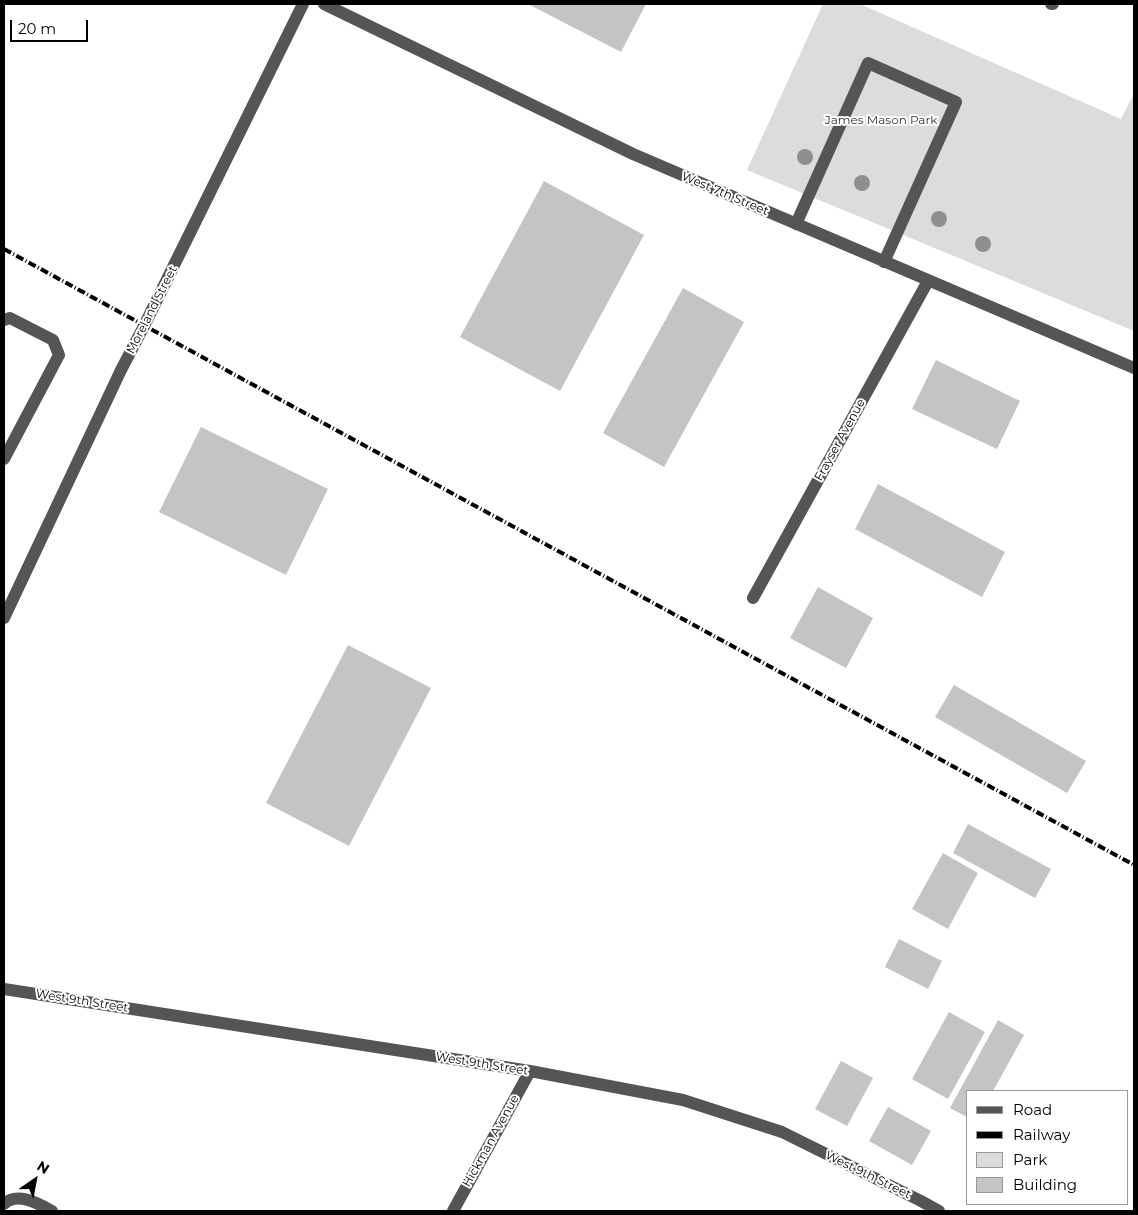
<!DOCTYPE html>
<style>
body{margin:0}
#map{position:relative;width:1138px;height:1215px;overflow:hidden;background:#fff;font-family:Montserrat,sans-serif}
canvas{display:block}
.frame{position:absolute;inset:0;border:5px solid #000;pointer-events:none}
.legend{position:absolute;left:966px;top:1090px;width:162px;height:115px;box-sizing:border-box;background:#fff;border:1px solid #999;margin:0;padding:6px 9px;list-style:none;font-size:15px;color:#000}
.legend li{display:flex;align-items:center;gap:10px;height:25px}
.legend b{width:25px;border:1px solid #999}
.north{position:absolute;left:10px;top:1155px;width:50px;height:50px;-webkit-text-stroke:4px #fff;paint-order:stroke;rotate:33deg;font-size:14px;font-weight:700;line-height:20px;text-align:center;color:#000}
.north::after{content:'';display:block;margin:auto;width:18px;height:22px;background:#000;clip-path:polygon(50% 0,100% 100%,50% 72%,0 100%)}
.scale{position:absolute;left:10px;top:20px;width:78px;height:22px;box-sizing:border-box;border:2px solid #000;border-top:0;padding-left:6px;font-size:15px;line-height:18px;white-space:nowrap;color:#000;-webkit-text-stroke:4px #fff;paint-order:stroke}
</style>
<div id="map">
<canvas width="1138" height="1215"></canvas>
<div class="frame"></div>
<ul class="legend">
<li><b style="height:6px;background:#555"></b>Road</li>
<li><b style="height:6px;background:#000"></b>Railway</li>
<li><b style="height:14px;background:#dcdcdc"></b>Park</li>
<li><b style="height:14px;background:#c4c4c4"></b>Building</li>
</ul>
<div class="north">N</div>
<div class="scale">20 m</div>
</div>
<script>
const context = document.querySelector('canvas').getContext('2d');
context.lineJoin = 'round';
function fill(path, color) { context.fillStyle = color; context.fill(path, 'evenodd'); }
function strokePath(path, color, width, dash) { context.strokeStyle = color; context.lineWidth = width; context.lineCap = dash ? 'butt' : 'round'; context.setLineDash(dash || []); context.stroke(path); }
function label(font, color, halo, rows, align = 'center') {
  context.font = font + ' Montserrat,sans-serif'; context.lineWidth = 4; context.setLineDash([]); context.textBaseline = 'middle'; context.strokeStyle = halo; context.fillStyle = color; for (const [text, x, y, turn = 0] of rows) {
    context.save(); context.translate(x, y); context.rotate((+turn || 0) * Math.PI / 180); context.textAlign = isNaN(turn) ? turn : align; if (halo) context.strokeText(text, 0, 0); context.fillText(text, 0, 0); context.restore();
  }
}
fill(new Path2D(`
 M 823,4 L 860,4 L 1121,119 L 1134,93 L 1134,331 L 747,170 Z`), '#dcdcdc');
fill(new Path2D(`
 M 528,4 L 646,4 L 621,52 Z
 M 544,181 L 644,235 L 560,391 L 460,337 Z
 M 683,288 L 744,322 L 664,467 L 603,433 Z
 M 936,360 L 1020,401 L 997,449 L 912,409 Z
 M 201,427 L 328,489 L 286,575 L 159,512 Z
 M 878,484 L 1005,552 L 982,597 L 855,529 Z
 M 818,587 L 873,618 L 846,668 L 790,638 Z
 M 348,645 L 431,688 L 349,846 L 266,803 Z
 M 954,685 L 1086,761 L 1067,793 L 935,717 Z
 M 968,824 L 1051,869 L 1035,898 L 953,853 Z
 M 943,853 L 978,873 L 948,929 L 912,909 Z
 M 899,939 L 942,961 L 928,989 L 885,967 Z
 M 949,1012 L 985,1032 L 948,1099 L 912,1079 Z
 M 998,1020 L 1024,1035 L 993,1091 L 967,1091 L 967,1117 L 950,1108 Z
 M 841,1061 L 873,1078 L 847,1126 L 815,1109 Z
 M 888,1107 L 931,1131 L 912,1165 L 869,1141 Z`), '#c4c4c4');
strokePath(new Path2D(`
 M 324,4 L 633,154 L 1134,368
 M 1051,4 L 1053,4
 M 796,224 L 868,63 L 956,102 L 884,262
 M 4,320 L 10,318 L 53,340 L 59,355 L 4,459
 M 753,598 L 928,281
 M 4,618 L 121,370 L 144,326 L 303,4
 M 4,989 L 530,1071 L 683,1100 L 782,1132 L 921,1201 L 939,1211
 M 4,1204 C 17,1191 39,1204 52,1211
 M 453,1211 L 530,1071`), '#555', 12);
strokePath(new Path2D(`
 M 4,249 L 1134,865`), '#000', 4, [8, 2.5, 1, 2.5]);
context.fillStyle = '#8f8f8f';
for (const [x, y] of [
 [805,157],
 [862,183],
 [939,219],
 [983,244]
]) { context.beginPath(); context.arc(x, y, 8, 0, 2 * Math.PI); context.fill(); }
label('12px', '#333', '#fff', [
 ["James Mason Park",881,120]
]);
label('12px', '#000', '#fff', [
 ["West 7th Street",725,194,23],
 ["Moreland Street",152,310,-63],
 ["Frayser Avenue",840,440,-61],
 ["West 9th Street",82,1001,9],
 ["West 9th Street",482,1064,9],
 ["Hickman Avenue",491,1141,-61],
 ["West 9th Street",868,1175,26]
]);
</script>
